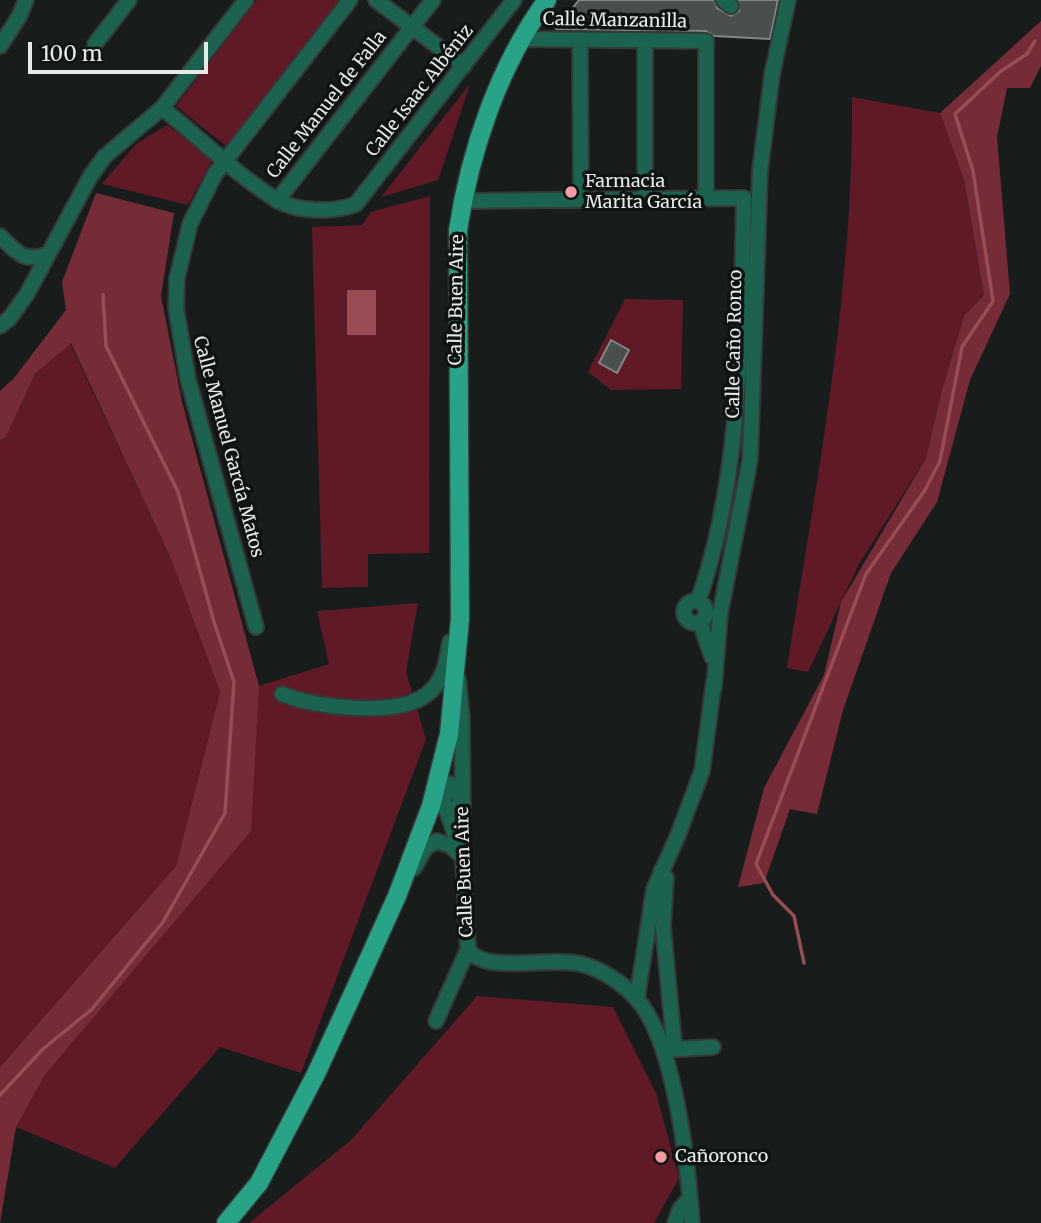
<!DOCTYPE html>
<meta charset="utf-8">
<style>
body{margin:0}
#map{position:relative;width:1041px;height:1223px;overflow:hidden;background:#181d1c;font-family:Merriweather,serif}
canvas{display:block}
.scale{position:absolute;left:28px;top:42px;width:180px;height:32px;box-sizing:border-box;border:4px solid #e6e9e8;border-top:0;padding-left:9px;font-size:21px;line-height:24px;white-space:nowrap;color:#e6e9e8;-webkit-text-stroke:5px #0f1413;paint-order:stroke}
</style>
<div id="map">
<canvas width="1041" height="1223"></canvas>
<div class="scale">100 m</div>
</div>
<script>
const context = document.querySelector('canvas').getContext('2d');
context.lineJoin = 'round';
function fill(path, color) { context.fillStyle = color; context.fill(path, 'evenodd'); }
function strokePath(path, color, width, dash) { context.strokeStyle = color; context.lineWidth = width; context.lineCap = dash ? 'butt' : 'round'; context.setLineDash(dash || []); context.stroke(path); }
function label(font, color, halo, rows, align = 'center') {
  context.font = font + ' Merriweather,serif'; context.lineWidth = 7; context.setLineDash([]); context.textBaseline = 'middle'; context.strokeStyle = halo; context.fillStyle = color; for (const [text, x, y, turn = 0] of rows) {
    context.save(); context.translate(x, y); context.rotate((+turn || 0) * Math.PI / 180); context.textAlign = isNaN(turn) ? turn : align; if (halo) context.strokeText(text, 0, 0); context.fillText(text, 0, 0); context.restore();
  }
}
fill(new Path2D(`
 M 257,0 L 340,0 L 226,146 L 176,106 Z
 M 470,84 L 438,180 L 381,197 Z
 M 852,97 L 940,113 L 964,180 L 984,295 L 964,316 L 941,393 L 926,458 L 859,564 L 808,672 L 787,668 C 817,478 854,289 852,97 Z
 M 167,125 L 213,159 L 188,205 L 102,184 L 136,144 Z
 M 430,196 L 429,553 L 368,554 L 368,587 L 322,588 L 312,227 L 362,225 L 371,212 Z
 M 625,299 L 683,300 L 681,389 L 611,390 L 588,372 Z
 M 70,343 L 171,559 L 220,692 L 176,866 L 0,1067 L 0,440 L 6,437 L 35,374 Z
 M 418,603 L 406,672 L 426,739 L 301,1073 L 220,1047 L 115,1168 L 16,1127 L 45,1075 L 250,831 L 259,686 L 329,664 L 317,611 Z
 M 477,996 L 613,1007 L 656,1093 L 679,1178 L 654,1223 L 249,1223 L 351,1140 Z`), '#601a26');
fill(new Path2D(`
 M 1041,21 L 1041,66 L 1030,88 L 1007,88 L 997,137 L 1010,294 L 970,380 L 937,502 L 891,573 L 843,710 L 817,814 L 790,809 L 764,883 L 738,887 L 764,788 L 824,675 L 841,602 L 926,458 L 941,393 L 964,316 L 984,295 L 964,180 L 940,113 Z
 M 96,193 L 174,213 L 161,296 L 182,402 L 259,686 L 251,831 L 45,1075 L 16,1127 L 0,1223 L 0,1067 L 176,866 L 220,692 L 171,559 L 71,343 L 35,374 L 6,437 L 0,440 L 0,391 L 14,378 L 66,310 L 62,282 Z`), '#762c36');
fill(new Path2D(`
 M 347,290 L 376,290 L 376,335 L 347,335 Z`), '#9a4c54');
strokePath(new Path2D(`
 M 804,963 L 794,916 L 773,895 L 756,864 L 866,574 L 925,490 L 940,461 L 962,347 L 993,301 L 973,171 L 955,114 L 1001,71 L 1027,54 L 1035,41
 M 0,1095 L 43,1049 L 92,1009 L 163,922 L 225,813 L 234,682 L 214,622 L 178,492 L 106,346 L 103,295`), '#9a4c54', 3.5);
const building = new Path2D(`
 M 579,0 L 714,0 L 717,8 L 731,16 L 739,11 L 738,0 L 778,0 L 770,39 L 714,36 L 706,31 L 556,29 Z
 M 611,340 L 629,350 L 617,373 L 599,363 Z`);
fill(building, '#484f4d');
strokePath(building, '#808885', 2);
const minor = new Path2D(`
 M 376,0 L 464,66
 M 723,0 L 731,6
 M 523,39 L 706,41 L 706,198
 M 580,40 L 581,200
 M 645,40 L 645,199
 M 95,44 L 129,0
 M 0,46 L 20,15 L 26,0
 M 162,108 C 199,137 237,176 277,200 C 297,212 334,213 356,204 L 514,0
 M 277,201 L 433,0
 M 462,201 L 744,198 C 741,328 742,478 698,601
 M 0,236 C 16,251 23,263 46,255
 M 0,326 L 9,319 L 27,294 L 90,177 L 104,157 L 162,108 L 246,0
 M684 612a11 11 0 1 1 22 0a11 11 0 1 1-22 0Z
 M 700,622 L 712,657
 M 256,627 L 188,379 L 176,308 L 177,278 L 190,224 L 215,174 L 350,0
 M 714,688 L 720,614 L 750,460 L 760,171 L 772,75 L 788,0
 M 282,694 C 315,708 396,717 426,695 C 443,683 447,662 450,642
 M 444,808 L 454,808 L 463,803 L 450,784 L 437,781 L 459,847
 M 414,868 L 426,847 L 437,841 L 451,846 L 462,857
 M 661,871 L 666,878 L 663,927 L 674,1043
 M 468,949 C 483,975 552,956 581,964 C 601,969 621,982 635,997 C 675,1038 688,1166 692,1223
 M 637,998 L 654,889 L 678,835 L 702,771 L 714,681
 M 436,1021 L 468,949 L 463,858 L 462,717 L 458,679
 M 663,1050 L 713,1047
 M 675,1223 L 680,1209 L 690,1198`);
const major = new Path2D(`
 M 226,1223 L 259,1183 L 316,1074 L 355,989 L 397,896 L 431,806 L 449,734 L 460,619 L 458,230 C 470,151 499,65 547,0`);
strokePath(minor, '#353a39', 18);
strokePath(major, '#353a39', 21);
strokePath(minor, '#1b6251', 14);
strokePath(major, '#29a388', 18);
for (const [x, y, r, color] of [
 [571,192,7,"#f49aa1"],
 [661,1157,7,"#f49aa1"]
]) { const dot = new Path2D(); dot.arc(x, y, r, 0, 2 * Math.PI); context.fillStyle = color; context.fill(dot); strokePath(dot, '#0f1413', 2.5); }
label('18px', '#e6e9e8', '#0f1413', [
 ["Calle Manzanilla",615,21,1],
 ["Calle Isaac Albéniz",420,91,-52],
 ["Calle Manuel de Falla",327,105,-52],
 ["Calle Buen Aire",457,300,-89],
 ["Calle Caño Ronco",735,344,-89],
 ["Calle Manuel García Matos",228,447,75],
 ["Calle Buen Aire",465,872,-92]
]);
label('18px', '#e6e9e8', '#0f1413', [
 ["Farmacia",585,182],
 ["Marita García",585,203],
 ["Cañoronco",675,1157]
], 'left');
</script>
